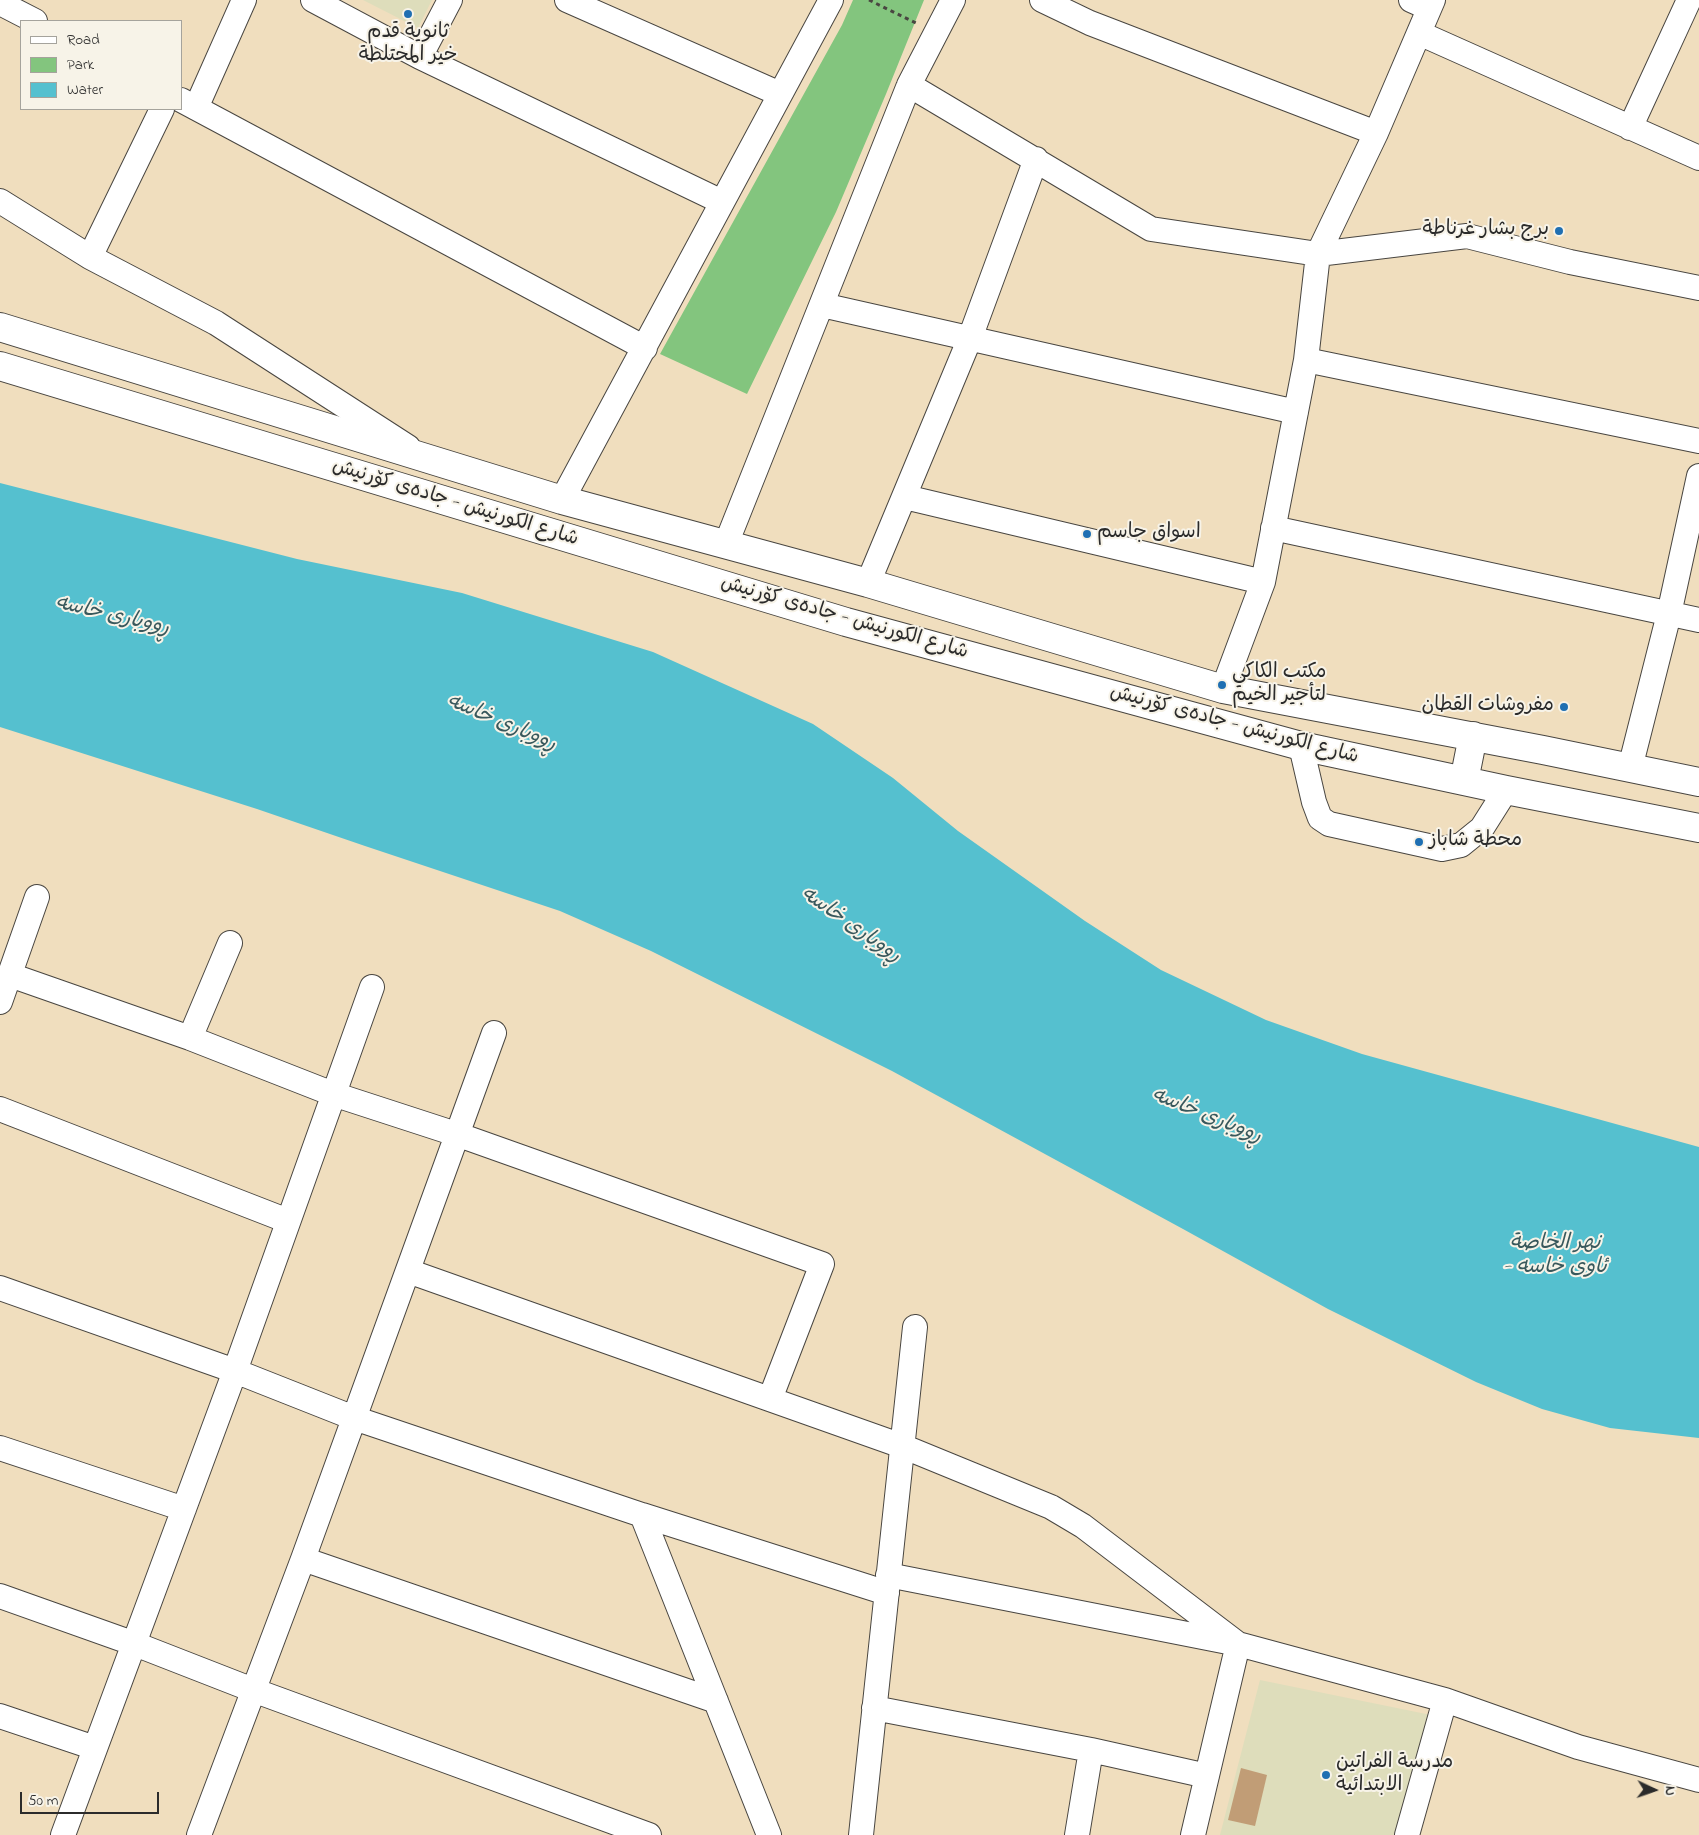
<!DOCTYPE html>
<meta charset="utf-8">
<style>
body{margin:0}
#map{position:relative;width:1699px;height:1835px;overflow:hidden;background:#f0debe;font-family:"Indie Flower",sans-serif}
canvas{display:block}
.legend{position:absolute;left:20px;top:20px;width:162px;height:90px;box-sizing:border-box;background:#f7f3e8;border:1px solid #a5a39c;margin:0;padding:6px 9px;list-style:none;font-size:15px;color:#2b2b2b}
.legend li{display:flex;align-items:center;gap:10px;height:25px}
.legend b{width:25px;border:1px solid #a5a39c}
.north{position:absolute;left:1629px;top:1765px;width:50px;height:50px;-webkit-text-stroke:4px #f7f3e8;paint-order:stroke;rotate:93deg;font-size:14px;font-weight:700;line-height:20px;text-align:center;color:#2b2b2b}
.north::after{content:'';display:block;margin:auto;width:18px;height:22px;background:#2b2b2b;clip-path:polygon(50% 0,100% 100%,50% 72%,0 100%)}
.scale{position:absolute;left:20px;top:1792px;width:139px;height:22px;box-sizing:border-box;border:2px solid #2b2b2b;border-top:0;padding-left:6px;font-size:15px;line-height:18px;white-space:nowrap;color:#2b2b2b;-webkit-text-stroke:4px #f7f3e8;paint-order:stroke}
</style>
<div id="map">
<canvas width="1699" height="1835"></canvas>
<ul class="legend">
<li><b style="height:6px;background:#fff"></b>Road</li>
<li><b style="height:14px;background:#83c57e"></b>Park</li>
<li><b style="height:14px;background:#55c0cf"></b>Water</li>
</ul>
<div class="north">N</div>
<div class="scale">50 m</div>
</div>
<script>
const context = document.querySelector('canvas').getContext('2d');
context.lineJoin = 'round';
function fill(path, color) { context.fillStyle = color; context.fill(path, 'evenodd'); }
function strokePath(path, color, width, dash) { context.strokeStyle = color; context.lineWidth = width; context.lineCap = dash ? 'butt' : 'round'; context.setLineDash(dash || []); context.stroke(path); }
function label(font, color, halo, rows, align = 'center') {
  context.font = font + ' "Indie Flower","Playpen Sans Arabic",sans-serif'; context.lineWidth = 4; context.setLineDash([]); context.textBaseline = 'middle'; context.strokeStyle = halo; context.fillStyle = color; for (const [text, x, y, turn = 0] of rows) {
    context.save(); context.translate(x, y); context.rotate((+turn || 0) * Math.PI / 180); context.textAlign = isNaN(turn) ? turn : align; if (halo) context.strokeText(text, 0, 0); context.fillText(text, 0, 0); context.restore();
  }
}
fill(new Path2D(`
 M 363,0 L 432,0 L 418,28 Z
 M 1260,1680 L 1431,1715 L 1401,1835 L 1220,1835 Z`), '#deddbb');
fill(new Path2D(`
 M 853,0 L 924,0 L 886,94 L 836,212 L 747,394 L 660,354 L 842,25 Z`), '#83c57e');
fill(new Path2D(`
 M 0,483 L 297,559 L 462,593 L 653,652 L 813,724 L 893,778 L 958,831 L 1085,921 L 1161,970 L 1266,1020 L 1362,1054 L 1699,1147 L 1699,1438 L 1610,1428 L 1542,1409 L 1476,1382 L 1328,1309 L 1183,1229 L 892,1071 L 651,951 L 560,911 L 365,846 L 257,809 L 0,727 Z`), '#55c0cf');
fill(new Path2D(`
 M 1241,1768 L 1267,1775 L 1255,1826 L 1228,1820 Z`), '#c19d76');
const minor = new Path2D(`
 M 313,0 L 420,57 L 722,202
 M 567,0 L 780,94
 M 1042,0 L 1090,23 L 1376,133
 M 1411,0 L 1429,8
 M 0,3 L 35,21
 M 1419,33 L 1699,158
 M 420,57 L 450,0
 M 909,85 L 1151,229 L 1318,254 L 1467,236 L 1570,262 L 1699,288
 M 181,100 L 645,348
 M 196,108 L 244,0
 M 1630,128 L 1689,0
 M 0,201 L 90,257 L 162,109
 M 90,257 L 216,323 L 408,447
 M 822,305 L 1296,412
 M 1306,360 L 1699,441
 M 905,497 L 1263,582
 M 562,500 L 831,0
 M 1273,528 L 1699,620
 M 726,544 L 909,85 L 953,0
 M 868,583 L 970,338 L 1036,159
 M 1223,689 L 1263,582 L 1306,360 L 1318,254 L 1376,133 L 1433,0
 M 1301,746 L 1314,802 L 1320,818 L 1329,824 L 1442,849 L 1461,845 L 1482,828 L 1506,790
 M 1630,768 L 1669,614 L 1699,476
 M 10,975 L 190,1038 L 333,1094 L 459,1135 L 822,1264 L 770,1399
 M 0,1002 L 37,897
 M 190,1038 L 230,943
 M 0,1109 L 288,1221
 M 408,1271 L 902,1446 L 1051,1507 L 1083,1526 L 1238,1644 L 1193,1835
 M 0,1288 L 235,1371 L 354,1418 L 642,1515 L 769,1835
 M 0,1448 L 184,1509
 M 642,1515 L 887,1593
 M 303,1559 L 716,1701
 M 888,1575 L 1238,1644 L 1445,1700 L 1578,1747 L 1699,1780
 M 0,1596 L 135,1644 L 253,1690 L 649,1835
 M 874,1708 L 1091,1750 L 1207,1776
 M 0,1716 L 95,1748
 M 63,1835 L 235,1371 L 372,987
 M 199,1835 L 303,1559 L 494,1033
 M 861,1835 L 915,1327
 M 1077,1835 L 1091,1750
 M 1407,1835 L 1445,1700`);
const major = new Path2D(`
 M 0,327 L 562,500 L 868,583 L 1223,689 L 1543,750 L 1699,782
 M 0,366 L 846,622 L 1301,746 L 1506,790 L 1699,828
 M 1464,781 L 1473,736`);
strokePath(minor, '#494641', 26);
strokePath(major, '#494641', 30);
strokePath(new Path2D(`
 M 869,0 L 918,24`), '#494641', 3, [4, 4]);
strokePath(minor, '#fff', 24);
strokePath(major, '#fff', 28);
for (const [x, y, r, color] of [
 [408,14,5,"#1f6fb2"],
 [1559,231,5,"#1f6fb2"],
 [1087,534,5,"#1f6fb2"],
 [1222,685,5,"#1f6fb2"],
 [1564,707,5,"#1f6fb2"],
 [1419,842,5,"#1f6fb2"],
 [1326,1775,5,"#1f6fb2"]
]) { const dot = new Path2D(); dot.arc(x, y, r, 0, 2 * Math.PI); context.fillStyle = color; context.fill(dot); strokePath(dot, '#f7f3e8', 2); }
label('20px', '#2b2b2b', '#f7f3e8', [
 ["ثانوية قدم",408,34,"center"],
 ["خير المختلطة",408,57,"center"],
 ["برج بشار غرناطة",1549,231,"right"],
 ["اسواق جاسم",1097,534],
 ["مكتب الكاكي",1232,674],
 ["لتأجير الخيم",1232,697],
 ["مفروشات القطان",1554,707,"right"],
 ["محطة شاباز",1429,842],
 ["مدرسة الفراتين",1336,1764],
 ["الابتدائية",1336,1787]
], 'left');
label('20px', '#2b2b2b', '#f7f3e8', [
 ["شارع الكورنيش - جادەی کۆرنیش",455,504,17],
 ["شارع الكورنيش - جادەی کۆرنیش",844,619,16],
 ["شارع الكورنيش - جادەی کۆرنیش",1234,726,15]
]);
label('italic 21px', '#38585c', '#f7f3e8', [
 ["ڕووباری خاسە",112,617,13],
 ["ڕووباری خاسە",501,724,23],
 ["ڕووباری خاسە",850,926,35],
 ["ڕووباری خاسە",1206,1117,22],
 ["نهر الخاصة",1555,1245],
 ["- ئاوی خاسە",1555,1269]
]);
</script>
